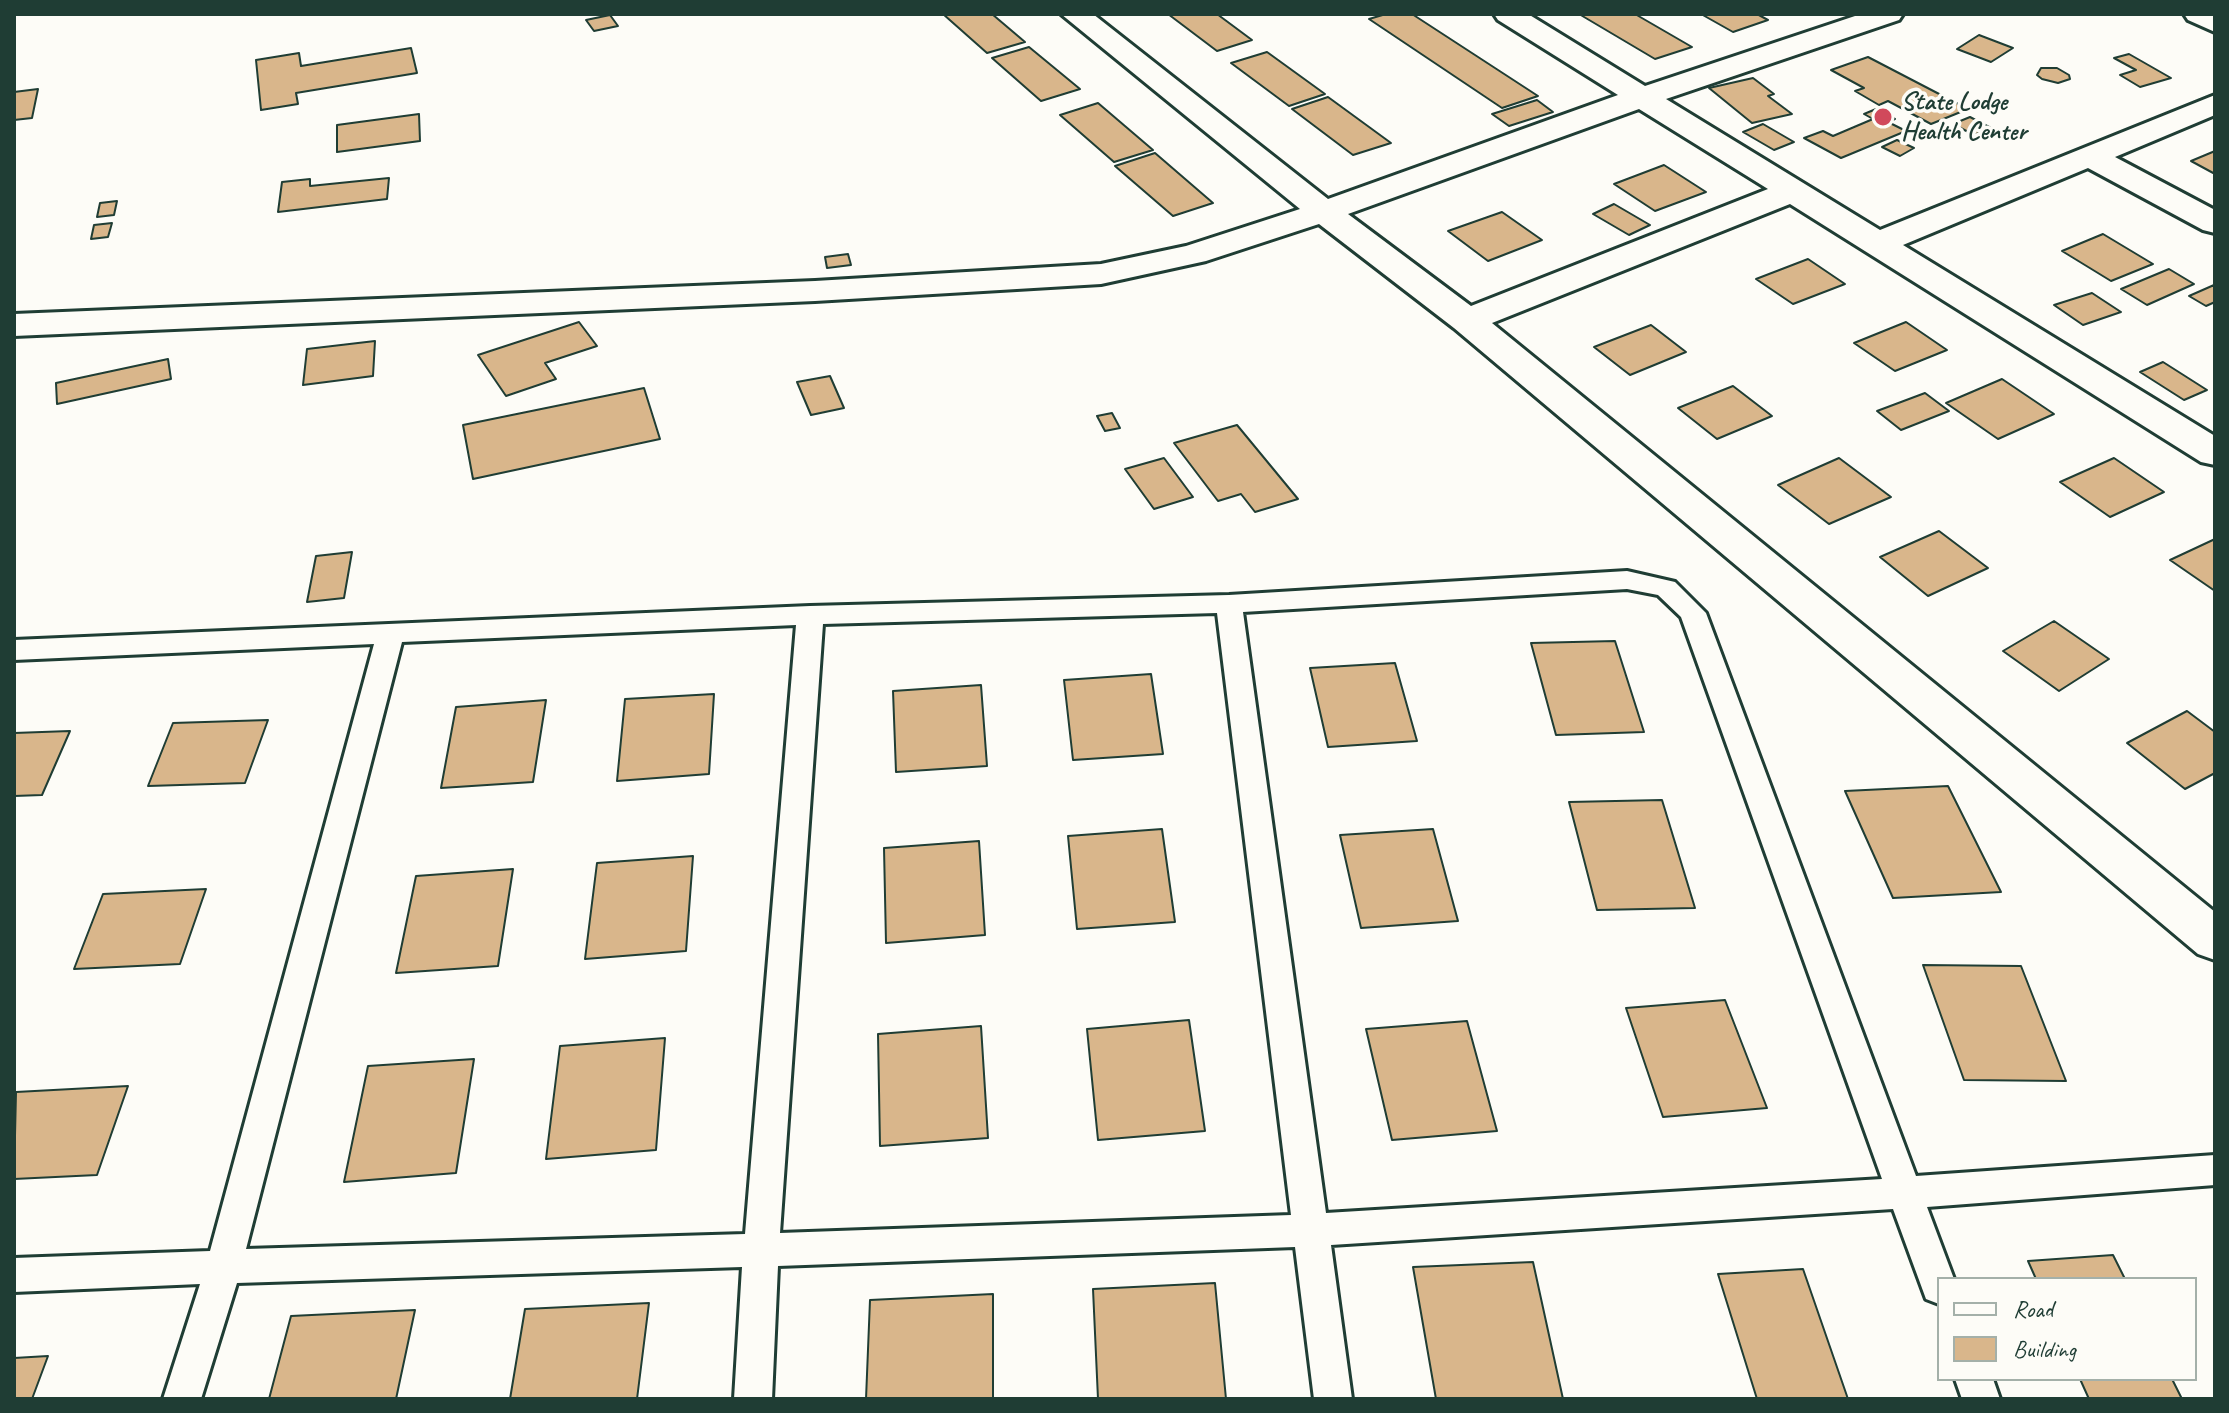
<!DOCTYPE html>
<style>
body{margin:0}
#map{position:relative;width:2229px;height:1413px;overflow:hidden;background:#fdfcf7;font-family:Caveat,sans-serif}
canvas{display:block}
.frame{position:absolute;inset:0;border:16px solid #1f3d34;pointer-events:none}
.legend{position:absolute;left:1937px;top:1277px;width:260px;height:104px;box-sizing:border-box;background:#fdfcf7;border:2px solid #a4b0a9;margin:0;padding:10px 14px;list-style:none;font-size:24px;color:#1f3d34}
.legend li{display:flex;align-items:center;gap:16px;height:40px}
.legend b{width:40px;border:2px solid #a4b0a9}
</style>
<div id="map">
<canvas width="2229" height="1413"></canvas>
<div class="frame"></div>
<ul class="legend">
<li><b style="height:10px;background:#fdfcf7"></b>Road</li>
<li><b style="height:22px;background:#d9b68b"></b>Building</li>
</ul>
</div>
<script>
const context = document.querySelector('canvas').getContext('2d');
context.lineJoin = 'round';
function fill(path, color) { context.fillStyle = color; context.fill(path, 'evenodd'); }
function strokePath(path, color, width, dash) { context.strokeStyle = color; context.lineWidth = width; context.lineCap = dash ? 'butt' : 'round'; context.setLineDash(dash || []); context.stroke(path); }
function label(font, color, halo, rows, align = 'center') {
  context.font = font + ' Caveat,sans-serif'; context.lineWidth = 7; context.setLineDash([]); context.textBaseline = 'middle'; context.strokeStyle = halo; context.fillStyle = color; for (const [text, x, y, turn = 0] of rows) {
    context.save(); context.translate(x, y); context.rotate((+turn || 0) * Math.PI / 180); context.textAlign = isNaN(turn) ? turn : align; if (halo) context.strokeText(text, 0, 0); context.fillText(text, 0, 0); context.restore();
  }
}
const building = new Path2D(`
 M 943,14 L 992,14 L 1025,42 L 987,53 Z
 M 1168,14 L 1217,14 L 1252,40 L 1217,51 Z
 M 1386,14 L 1412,14 L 1538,96 L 1502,108 L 1369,19 Z
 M 1579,14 L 1635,14 L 1692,47 L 1655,59 Z
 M 1701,14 L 1757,14 L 1768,20 L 1733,32 Z
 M 610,15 L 618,26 L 594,31 L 586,20 Z
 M 1979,35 L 2013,48 L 1991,62 L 1957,49 Z
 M 1029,47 L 1080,89 L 1041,101 L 992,58 Z
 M 411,48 L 417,73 L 296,93 L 298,104 L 261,110 L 256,60 L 299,53 L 301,66 Z
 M 1267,52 L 1325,94 L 1289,106 L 1231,63 Z
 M 2129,54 L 2171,78 L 2140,87 L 2120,75 L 2136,70 L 2114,58 Z
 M 1868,57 L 1968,109 L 1931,124 L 1888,101 L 1879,105 L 1855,91 L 1864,88 L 1831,70 Z
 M 2041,68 L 2057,68 L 2069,75 L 2070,79 L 2058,83 L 2042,79 L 2037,75 Z
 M 1753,78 L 1774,94 L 1768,96 L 1792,114 L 1752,123 L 1709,88 Z
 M 38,89 L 32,118 L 14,120 L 14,92 Z
 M 1328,97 L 1391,143 L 1353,155 L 1292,109 Z
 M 1537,100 L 1553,112 L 1509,126 L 1492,114 Z
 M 1098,103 L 1153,150 L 1114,162 L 1060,115 Z
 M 1876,109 L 1895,119 L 1888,122 L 1906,131 L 1841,158 L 1804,138 L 1823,131 L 1833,136 L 1873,119 L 1864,114 Z
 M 419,114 L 420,141 L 337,152 L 337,125 Z
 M 1970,117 L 1991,128 L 1974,135 L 1953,124 Z
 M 1763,124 L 1794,142 L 1774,150 L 1743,132 Z
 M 1897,140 L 1914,148 L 1900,156 L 1882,147 Z
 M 2215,151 L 2215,174 L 2191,161 Z
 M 1155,153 L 1213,203 L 1173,216 L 1115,166 Z
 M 1664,165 L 1706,192 L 1655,211 L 1614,184 Z
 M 389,178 L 387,199 L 278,212 L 282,182 L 310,179 L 310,186 Z
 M 117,201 L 114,215 L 97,217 L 100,203 Z
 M 1614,204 L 1650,225 L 1629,235 L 1593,214 Z
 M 1502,212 L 1542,240 L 1488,261 L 1448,231 Z
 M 112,223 L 108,237 L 91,239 L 94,225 Z
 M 2103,234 L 2153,264 L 2111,281 L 2062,251 Z
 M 848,254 L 851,265 L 827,268 L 825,257 Z
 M 1808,259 L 1845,284 L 1793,304 L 1756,279 Z
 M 2169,269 L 2194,284 L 2147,305 L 2121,289 Z
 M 2214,285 L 2215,302 L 2206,306 L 2189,296 Z
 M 2092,293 L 2121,312 L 2083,325 L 2054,305 Z
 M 579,322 L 597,346 L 545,363 L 556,379 L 506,396 L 478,355 Z
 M 1906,322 L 1947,350 L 1895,371 L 1854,343 Z
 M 1651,325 L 1686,352 L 1630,375 L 1594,347 Z
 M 375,341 L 373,376 L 303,385 L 307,349 Z
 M 168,359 L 171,379 L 57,404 L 56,383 Z
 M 2163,362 L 2207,390 L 2184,400 L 2140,372 Z
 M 830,376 L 844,408 L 811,415 L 797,382 Z
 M 2002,379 L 2054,414 L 1998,439 L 1946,403 Z
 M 1733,386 L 1772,416 L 1717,439 L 1678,408 Z
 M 644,388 L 660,439 L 473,479 L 463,425 Z
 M 1925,393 L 1949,411 L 1901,430 L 1877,411 Z
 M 1112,413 L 1120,428 L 1105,431 L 1097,416 Z
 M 1237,425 L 1298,499 L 1255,512 L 1241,494 L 1218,501 L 1174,443 Z
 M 1164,458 L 1193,497 L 1154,509 L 1125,469 Z
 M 1839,458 L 1891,497 L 1829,524 L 1778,485 Z
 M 2114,458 L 2164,492 L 2110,517 L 2060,482 Z
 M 1939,531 L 1988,568 L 1928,596 L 1880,557 Z
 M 2215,539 L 2215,591 L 2170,560 Z
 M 352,552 L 344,598 L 307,602 L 316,556 Z
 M 2054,621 L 2109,659 L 2059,691 L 2003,651 Z
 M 1615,641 L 1644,732 L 1556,735 L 1531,643 Z
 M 1395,663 L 1417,741 L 1328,747 L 1310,668 Z
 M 1151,674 L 1163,754 L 1073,760 L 1064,680 Z
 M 981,685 L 987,766 L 896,772 L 893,691 Z
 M 714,694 L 709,774 L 617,781 L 625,699 Z
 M 546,700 L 533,782 L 441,788 L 456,707 Z
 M 2187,711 L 2215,732 L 2215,773 L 2185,789 L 2127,743 Z
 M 268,720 L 245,783 L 148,786 L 173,723 Z
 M 70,731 L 42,795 L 14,796 L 14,733 Z
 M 1948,786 L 2001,892 L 1893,898 L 1845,791 Z
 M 1662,800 L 1695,908 L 1597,910 L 1569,802 Z
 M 1162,829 L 1175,922 L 1077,929 L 1068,836 Z
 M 1433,829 L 1458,921 L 1361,928 L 1340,835 Z
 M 979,841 L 985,935 L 886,943 L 884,848 Z
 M 693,856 L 686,951 L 585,959 L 597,863 Z
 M 513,869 L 498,966 L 396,973 L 416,876 Z
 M 206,889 L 180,964 L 74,969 L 103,894 Z
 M 1923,965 L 2021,966 L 2066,1081 L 1964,1080 Z
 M 1725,1000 L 1767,1108 L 1663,1117 L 1626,1008 Z
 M 1189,1020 L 1205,1131 L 1098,1140 L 1087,1029 Z
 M 1467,1021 L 1497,1131 L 1392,1140 L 1366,1029 Z
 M 981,1026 L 988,1138 L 880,1146 L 878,1034 Z
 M 665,1038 L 656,1150 L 546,1159 L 560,1046 Z
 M 474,1059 L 456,1173 L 344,1182 L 368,1066 Z
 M 128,1086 L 97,1175 L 14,1179 L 16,1092 Z
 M 2113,1255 L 2125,1279 L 2036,1279 L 2028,1261 Z
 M 1533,1262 L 1563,1399 L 1436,1399 L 1413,1267 Z
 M 1803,1269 L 1848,1399 L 1757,1399 L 1718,1274 Z
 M 1215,1283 L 1226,1399 L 1098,1399 L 1093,1289 Z
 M 993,1294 L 993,1399 L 866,1399 L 870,1300 Z
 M 649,1303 L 637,1399 L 510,1399 L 525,1309 Z
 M 415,1310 L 396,1399 L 269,1399 L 291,1316 Z
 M 48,1356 L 32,1399 L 14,1399 L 14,1358 Z
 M 2080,1379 L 2172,1379 L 2182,1399 L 2089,1399 Z`);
fill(building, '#d9b68b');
strokePath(building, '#1f3d34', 2);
const service = new Path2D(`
 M 1627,571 L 1675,582 L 1706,613 L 1916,1176 L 2215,1155 L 2215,1185 L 1927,1207 L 1954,1279 L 1939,1279 L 1939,1304 L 1926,1299 L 1893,1209 L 1331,1245 L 1352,1399 L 1314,1399 L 1295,1247 L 778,1266 L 772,1399 L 734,1399 L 742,1267 L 237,1283 L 201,1399 L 163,1399 L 200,1284 L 14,1292 L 14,1258 L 210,1251 L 374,644 L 14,660 L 14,640 L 810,606 L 1229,595 ZM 1627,589 L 1658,595 L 1681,617 L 1882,1179 L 1326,1213 L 1243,612 ZM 1217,613 L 1291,1215 L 780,1233 L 823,624 ZM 796,625 L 745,1234 L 246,1249 L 402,642 Z
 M 1955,1379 L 1993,1379 L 2000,1399 L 1962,1399 Z`);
const minor = new Path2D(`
 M 1061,14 L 1093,14 L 1328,199 L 1618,95 L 1498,20 L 1494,14 L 1528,14 L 1645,86 L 1861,14 L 1903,14 L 1899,20 L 1666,99 L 1880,230 L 2215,95 L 2215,115 L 2115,157 L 2215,210 L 2215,233 L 2203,230 L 2088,168 L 1903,245 L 2215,436 L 2215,465 L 2201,462 L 1790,204 L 1492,323 L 2215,912 L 2215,960 L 2198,954 L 1454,328 L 1319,224 L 1206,261 L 1101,284 L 815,301 L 14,336 L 14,314 L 815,281 L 1101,264 L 1186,246 L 1300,209 ZM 1639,109 L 1768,189 L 1471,306 L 1348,214 Z
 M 2184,14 L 2215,14 L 2215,32 L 2188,20 Z`);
strokePath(service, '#1f3d34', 6);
strokePath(minor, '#1f3d34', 6);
fill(service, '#fdfcf7');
fill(minor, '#fdfcf7');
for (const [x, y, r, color] of [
 [1883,117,10,"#d1495b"]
]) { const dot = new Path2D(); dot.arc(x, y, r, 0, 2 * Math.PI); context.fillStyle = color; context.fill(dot); strokePath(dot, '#fdfcf7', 3); }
label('bold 26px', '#1f3d34', '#fdfcf7', [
 ["State Lodge",1901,102],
 ["Health Center",1901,132]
], 'left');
</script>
